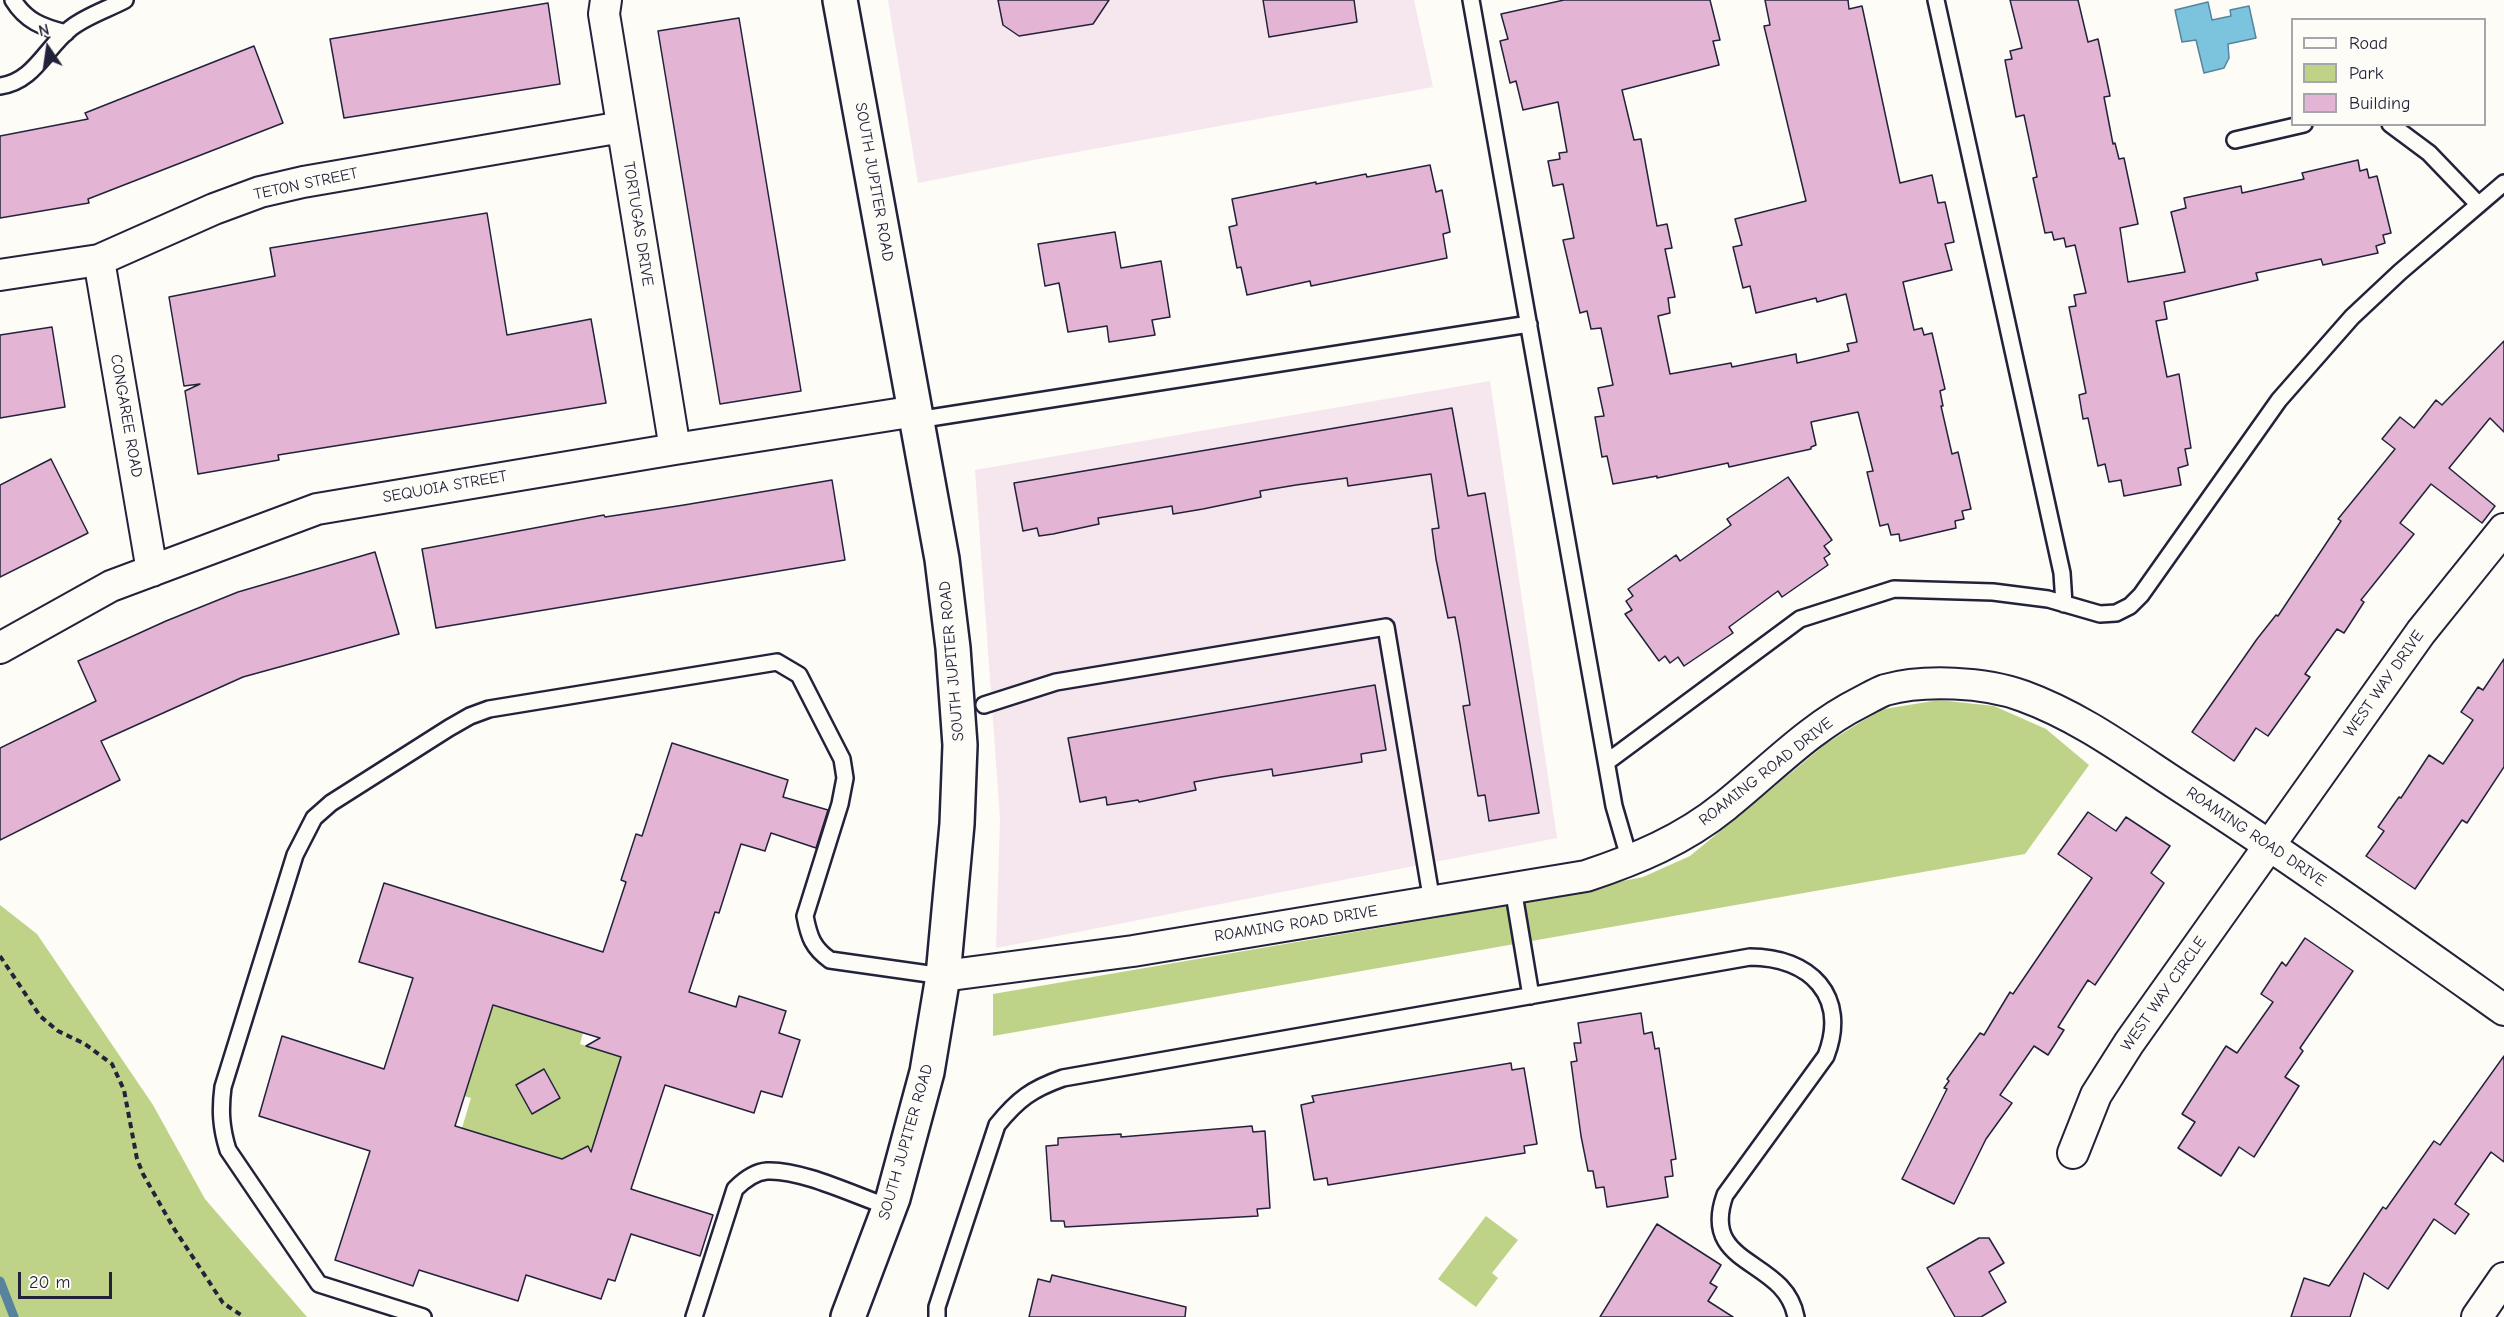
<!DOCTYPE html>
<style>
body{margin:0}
#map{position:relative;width:2504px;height:1317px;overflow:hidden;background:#fdfcf7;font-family:"Comic Neue",sans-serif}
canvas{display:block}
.legend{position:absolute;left:2291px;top:18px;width:195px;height:108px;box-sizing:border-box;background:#fdfcf7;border:2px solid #a5a5ac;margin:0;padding:8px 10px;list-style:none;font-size:18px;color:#22223b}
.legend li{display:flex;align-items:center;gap:12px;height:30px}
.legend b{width:30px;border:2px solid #a5a5ac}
.north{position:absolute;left:18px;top:18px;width:60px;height:60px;-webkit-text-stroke:4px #fdfcf7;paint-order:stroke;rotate:347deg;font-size:16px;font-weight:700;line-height:24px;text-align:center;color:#22223b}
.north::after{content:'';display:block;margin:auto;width:21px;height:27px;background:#22223b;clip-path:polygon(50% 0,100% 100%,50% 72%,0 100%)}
.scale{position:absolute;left:18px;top:1272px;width:94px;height:27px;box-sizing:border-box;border:3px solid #22223b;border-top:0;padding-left:8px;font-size:18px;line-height:21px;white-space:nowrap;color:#22223b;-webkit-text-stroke:4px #fdfcf7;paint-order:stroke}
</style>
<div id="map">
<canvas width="2504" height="1317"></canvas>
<ul class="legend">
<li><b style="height:8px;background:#fdfcf7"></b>Road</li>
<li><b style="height:16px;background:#bfd388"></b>Park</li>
<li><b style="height:16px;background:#e4b4d5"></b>Building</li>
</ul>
<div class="north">N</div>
<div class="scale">20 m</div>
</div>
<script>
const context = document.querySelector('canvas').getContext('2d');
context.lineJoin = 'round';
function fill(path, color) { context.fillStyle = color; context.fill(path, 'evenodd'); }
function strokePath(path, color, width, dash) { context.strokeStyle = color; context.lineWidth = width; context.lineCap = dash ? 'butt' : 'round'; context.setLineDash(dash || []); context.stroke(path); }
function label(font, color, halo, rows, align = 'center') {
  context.font = font + ' "Comic Neue",sans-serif'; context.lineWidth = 4.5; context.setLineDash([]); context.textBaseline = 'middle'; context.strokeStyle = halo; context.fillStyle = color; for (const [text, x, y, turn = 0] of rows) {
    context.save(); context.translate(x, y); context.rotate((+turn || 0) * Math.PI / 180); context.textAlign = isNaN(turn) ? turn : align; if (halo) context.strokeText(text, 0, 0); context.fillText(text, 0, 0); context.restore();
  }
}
fill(new Path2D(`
 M 888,0 L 1414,0 L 1433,87 L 1033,160 L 918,183 Z
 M 1490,381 L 1557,838 L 996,948 L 1000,818 L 975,470 Z`), '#f6e6ed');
fill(new Path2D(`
 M 1939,700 L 1994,706 L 2046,729 L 2089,765 L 2025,854 L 993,1036 L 993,994 L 1437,918 L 1643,877 L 1690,856 L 1827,743 L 1859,723 L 1884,709 Z
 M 0,905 L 37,934 L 153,1105 L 205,1199 L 307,1317 L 0,1317 Z
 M 493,1005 L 583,1033 L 580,1044 L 621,1057 L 592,1150 L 585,1148 L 562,1159 L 462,1128 L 471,1098 L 464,1096 Z
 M 1486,1216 L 1518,1240 L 1492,1273 L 1498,1278 L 1476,1307 L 1438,1279 Z`), '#bfd388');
const water = new Path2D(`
 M 2208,2 L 2212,20 L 2231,16 L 2230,10 L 2249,6 L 2256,38 L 2228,44 L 2229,58 L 2224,68 L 2204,73 L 2196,40 L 2182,42 L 2175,10 Z`);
fill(water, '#7cc4dd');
strokePath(water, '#58839c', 1.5);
strokePath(new Path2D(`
 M 0,1281 L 14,1317`), '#58839c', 9);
const building = new Path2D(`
 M 998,0 L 1109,0 L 1093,24 L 1019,36 L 1003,25 Z
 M 1263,0 L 1354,0 L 1357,22 L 1269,37 Z
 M 1564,0 L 1710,0 L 1720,40 L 1713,41 L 1719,65 L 1622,90 L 1634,140 L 1641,139 L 1657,226 L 1667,224 L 1672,248 L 1665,249 L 1675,297 L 1668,298 L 1670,313 L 1658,316 L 1670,374 L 1731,363 L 1732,367 L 1796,354 L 1797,363 L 1849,351 L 1847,344 L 1857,342 L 1846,294 L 1817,302 L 1816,298 L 1756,313 L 1750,286 L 1743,288 L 1733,247 L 1742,245 L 1735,219 L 1806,201 L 1764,26 L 1770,25 L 1765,0 L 1848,0 L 1849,9 L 1862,6 L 1900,183 L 1932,175 L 1938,203 L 1945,202 L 1954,242 L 1945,244 L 1952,270 L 1903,282 L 1914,330 L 1922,328 L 1924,335 L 1932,333 L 1945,389 L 1940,391 L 1943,406 L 1941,406 L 1952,454 L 1958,452 L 1971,509 L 1962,511 L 1964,519 L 1955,521 L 1956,528 L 1900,541 L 1899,534 L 1891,535 L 1888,524 L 1880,526 L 1867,472 L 1873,471 L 1858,412 L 1811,422 L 1816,445 L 1811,447 L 1811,449 L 1729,467 L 1728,463 L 1657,478 L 1657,476 L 1613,484 L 1607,456 L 1602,457 L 1595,417 L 1604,416 L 1598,388 L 1613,385 L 1601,328 L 1591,329 L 1587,311 L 1580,313 L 1563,240 L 1574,238 L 1563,184 L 1553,186 L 1548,161 L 1560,159 L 1559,153 L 1567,152 L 1558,102 L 1523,110 L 1516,81 L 1510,83 L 1500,41 L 1508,39 L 1501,14 Z
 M 2010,0 L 2078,0 L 2088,42 L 2098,39 L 2110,96 L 2104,97 L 2113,144 L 2115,143 L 2119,159 L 2124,158 L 2138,224 L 2120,228 L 2128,282 L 2185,272 L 2171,212 L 2186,208 L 2184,198 L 2241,186 L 2242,193 L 2304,179 L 2302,173 L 2358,160 L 2360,171 L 2367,169 L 2369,178 L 2377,176 L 2391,233 L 2383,235 L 2385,243 L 2376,246 L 2378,253 L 2323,265 L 2321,259 L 2307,262 L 2256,273 L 2258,280 L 2164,302 L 2167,319 L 2156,321 L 2167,377 L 2179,374 L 2191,448 L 2185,449 L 2188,465 L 2178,468 L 2181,485 L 2124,496 L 2121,480 L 2109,482 L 2105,464 L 2098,466 L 2088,418 L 2083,419 L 2079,395 L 2086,393 L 2069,307 L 2076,306 L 2074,295 L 2086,293 L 2075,245 L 2066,247 L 2064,238 L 2054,240 L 2052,232 L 2045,233 L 2033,178 L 2037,177 L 2024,115 L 2016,117 L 2005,60 L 2012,59 L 2010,51 L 2022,48 Z
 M 548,3 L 560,84 L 344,118 L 330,39 Z
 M 739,18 L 801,391 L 720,404 L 658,31 Z
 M 254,46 L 283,123 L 88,199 L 89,203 L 0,218 L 0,136 L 88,119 L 85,113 Z
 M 1430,165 L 1436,192 L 1442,190 L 1450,232 L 1443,234 L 1447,258 L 1311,286 L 1310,281 L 1247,295 L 1241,267 L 1237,268 L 1229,227 L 1237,225 L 1232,199 L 1316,182 L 1316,184 L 1366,174 L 1367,177 Z
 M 487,213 L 507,335 L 591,319 L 606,403 L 278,455 L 279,460 L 198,474 L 185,391 L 200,384 L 184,386 L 169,297 L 275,276 L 270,248 Z
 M 1115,232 L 1121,268 L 1161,261 L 1170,317 L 1152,320 L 1155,335 L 1109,342 L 1107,326 L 1068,332 L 1059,283 L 1045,286 L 1038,244 Z
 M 52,327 L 65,407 L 0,418 L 0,335 Z
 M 2504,341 L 2504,432 L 2490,418 L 2449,468 L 2495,506 L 2482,523 L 2431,484 L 2400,523 L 2414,534 L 2361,600 L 2364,602 L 2344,633 L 2337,629 L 2305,674 L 2310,677 L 2268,736 L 2256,728 L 2234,761 L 2192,732 L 2257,639 L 2276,615 L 2278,616 L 2341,521 L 2338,519 L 2395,449 L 2382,439 L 2400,417 L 2414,428 L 2436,400 L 2442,405 Z
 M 1452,408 L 1468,496 L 1485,493 L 1539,813 L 1489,821 L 1485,795 L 1478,796 L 1463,706 L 1470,705 L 1460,644 L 1455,617 L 1448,618 L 1436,559 L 1432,529 L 1439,528 L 1431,474 L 1348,486 L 1347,478 L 1296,485 L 1260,491 L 1261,497 L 1203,509 L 1173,514 L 1172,506 L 1098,518 L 1099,524 L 1053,534 L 1039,536 L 1037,528 L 1023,531 L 1014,483 Z
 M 51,459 L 88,533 L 0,577 L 0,485 Z
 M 1788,477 L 1832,540 L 1824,546 L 1830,554 L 1824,558 L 1828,565 L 1782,597 L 1778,591 L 1729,627 L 1733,633 L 1684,666 L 1678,657 L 1670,663 L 1665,656 L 1659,661 L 1625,614 L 1632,610 L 1626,601 L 1633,596 L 1628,589 L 1676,555 L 1680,561 L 1731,525 L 1727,519 Z
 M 832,480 L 845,560 L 436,628 L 422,549 L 604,515 L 605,517 L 684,505 Z
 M 375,552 L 399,634 L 243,677 L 101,741 L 120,780 L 0,840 L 0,748 L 96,701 L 78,661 L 166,621 L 238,592 Z
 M 2504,659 L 2504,767 L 2467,823 L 2462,820 L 2415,889 L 2366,856 L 2384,831 L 2378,827 L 2399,797 L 2401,798 L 2429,755 L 2443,764 L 2473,720 L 2461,712 L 2478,687 L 2483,690 Z
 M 1375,685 L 1386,750 L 1361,754 L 1362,762 L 1273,776 L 1272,769 L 1221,777 L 1194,782 L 1196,790 L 1139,802 L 1138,800 L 1107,805 L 1106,797 L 1080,802 L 1068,738 Z
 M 672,743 L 788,780 L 783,797 L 828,810 L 816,848 L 771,833 L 765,851 L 741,844 L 719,913 L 715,912 L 689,992 L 736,1007 L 739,996 L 786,1011 L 779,1033 L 800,1040 L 782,1097 L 761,1091 L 754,1113 L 665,1085 L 631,1189 L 713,1215 L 700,1256 L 631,1234 L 615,1281 L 608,1279 L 601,1299 L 526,1275 L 518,1301 L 419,1270 L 413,1286 L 335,1260 L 370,1151 L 259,1116 L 282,1036 L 384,1069 L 413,978 L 359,962 L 384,883 L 603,952 L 626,882 L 621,880 L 636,834 L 642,836 ZM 493,1005 L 600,1038 L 586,1046 L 621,1057 L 591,1152 L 588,1146 L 562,1159 L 455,1126 Z
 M 2088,812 L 2116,831 L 2126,817 L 2170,846 L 2151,873 L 2164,883 L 2095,985 L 2088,980 L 2058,1027 L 2064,1030 L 2048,1055 L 2034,1046 L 2000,1095 L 2012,1103 L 1986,1139 L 1954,1204 L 1902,1179 L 1947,1089 L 1944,1088 L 1949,1081 L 1947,1079 L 1980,1033 L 1984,1035 L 2010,992 L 2013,994 L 2092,878 L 2058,854 Z
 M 2305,938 L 2353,971 L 2300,1048 L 2303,1051 L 2285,1077 L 2299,1086 L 2273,1127 L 2254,1157 L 2239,1147 L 2221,1176 L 2178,1148 L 2195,1122 L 2182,1114 L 2226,1046 L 2237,1053 L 2273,1002 L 2261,994 L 2282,962 L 2286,966 Z
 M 1641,1013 L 1644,1034 L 1652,1032 L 1655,1049 L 1659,1048 L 1676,1159 L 1671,1160 L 1673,1176 L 1665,1177 L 1668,1197 L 1607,1207 L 1604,1187 L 1596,1188 L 1593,1171 L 1588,1171 L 1581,1136 L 1571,1062 L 1577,1061 L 1574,1043 L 1581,1043 L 1578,1023 Z
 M 2504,1056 L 2504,1162 L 2491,1152 L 2455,1204 L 2469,1214 L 2455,1234 L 2434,1219 L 2388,1289 L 2364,1273 L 2350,1317 L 2291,1317 L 2304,1278 L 2329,1286 L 2383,1207 L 2386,1209 L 2434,1141 L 2440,1145 Z
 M 1511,1063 L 1512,1070 L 1524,1068 L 1537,1144 L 1524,1146 L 1525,1153 L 1328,1185 L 1327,1178 L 1314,1180 L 1301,1105 L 1314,1102 L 1312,1096 Z
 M 544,1069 L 560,1098 L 532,1114 L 516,1085 Z
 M 1252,1126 L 1253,1132 L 1265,1131 L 1270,1208 L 1257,1209 L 1258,1216 L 1065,1227 L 1064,1221 L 1051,1221 L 1046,1146 L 1058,1145 L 1058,1138 L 1121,1134 L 1121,1137 Z
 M 1657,1224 L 1721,1265 L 1710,1283 L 1717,1287 L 1708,1301 L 1733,1317 L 1600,1317 Z
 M 1979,1238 L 1989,1238 L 2004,1263 L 1989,1272 L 2006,1302 L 1981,1317 L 1955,1317 L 1927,1268 Z
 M 1052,1275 L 1186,1307 L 1185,1317 L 1029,1317 L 1038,1279 L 1050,1282 Z`);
fill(building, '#e4b4d5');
strokePath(building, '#22223b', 1.5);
const service = new Path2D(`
 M 13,0 C 26,21 42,27 66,33
 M 1471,0 L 1614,806 L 1630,861
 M 1936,0 L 2062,573 L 2064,604
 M 0,86 C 34,82 46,47 71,28 C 86,16 108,9 125,0
 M 2390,124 L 2429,153 L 2478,204
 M 2235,140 L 2304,124
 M 917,420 L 1529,324
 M 984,705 L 1056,682 L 1386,627 L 1432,902
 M 1607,762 L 1800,619 L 1894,589 L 1993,592 L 2048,599 L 2100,614 L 2116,613 L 2130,606 L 2141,595 L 2279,400 L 2352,317 L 2400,272 L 2504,183
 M 1513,888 L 1531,996
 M 423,1317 L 319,1284 L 228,1150 C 221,1128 220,1110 223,1087 L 295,855 L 314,818 L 331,803 L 449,728 L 470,716 L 489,709 L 777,662 L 799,675 L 842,759 L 845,778 L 840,804 L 805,916 C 809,937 813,948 830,960 L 943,976
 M 694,1317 L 735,1189 C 744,1180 754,1172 767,1171 C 801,1169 856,1196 889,1207
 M 937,1317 L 937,1307 L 997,1125 C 1018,1099 1032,1089 1063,1078 L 1750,957 C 1810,957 1849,996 1826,1056 L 1725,1195 C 1699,1268 1785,1257 1796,1317`);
const minor = new Path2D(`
 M 606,0 L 604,14 L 675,449
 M 99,260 L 152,571
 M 0,275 L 99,260 L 214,209 L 260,192 L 303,182 L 622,127
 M 0,648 L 111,586 L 317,509 L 675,449 L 916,411
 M 943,976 L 1133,951 L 1586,876 C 1637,859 1683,840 1725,806 C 1770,770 1809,728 1861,702 C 1869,698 1877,693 1885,690 C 1924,679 1985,682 2023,696 C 2081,717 2130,754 2181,787 C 2291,858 2397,934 2504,1010
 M 2073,1153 L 2096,1095 L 2129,1043 L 2421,632 L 2504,529
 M 2477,1317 L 2504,1278`);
const tertiary = new Path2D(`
 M 840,0 L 942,559 L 953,648 L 960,745 L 957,824 L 943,976 L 927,1072 L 893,1198 L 848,1317`);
strokePath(service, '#22223b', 20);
strokePath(minor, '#22223b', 34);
strokePath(tertiary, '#22223b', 38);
strokePath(new Path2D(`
 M 0,956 L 40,1016 L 58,1031 L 85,1044 L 112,1064 L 124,1090 L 137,1159 L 143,1174 L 173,1227 L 223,1303 L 244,1317`), '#22223b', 4, [6, 4.5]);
strokePath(service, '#fdfcf7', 15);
strokePath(minor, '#fdfcf7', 30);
strokePath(tertiary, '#fdfcf7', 33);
label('16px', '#22223b', '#fdfcf7', [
 ["SOUTH JUPITER ROAD",874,182,80],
 ["TETON STREET",306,184,-12],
 ["TORTUGAS DRIVE",638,224,81],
 ["CONGAREE ROAD",126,416,80],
 ["SEQUOIA STREET",445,487,-10],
 ["SOUTH JUPITER ROAD",952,661,-95],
 ["WEST WAY DRIVE",2384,684,-55],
 ["ROAMING ROAD DRIVE",1766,772,-38],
 ["ROAMING ROAD DRIVE",2256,837,34],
 ["ROAMING ROAD DRIVE",1296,924,-9],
 ["WEST WAY CIRCLE",2164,994,-55],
 ["SOUTH JUPITER ROAD",906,1142,-74]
]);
</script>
